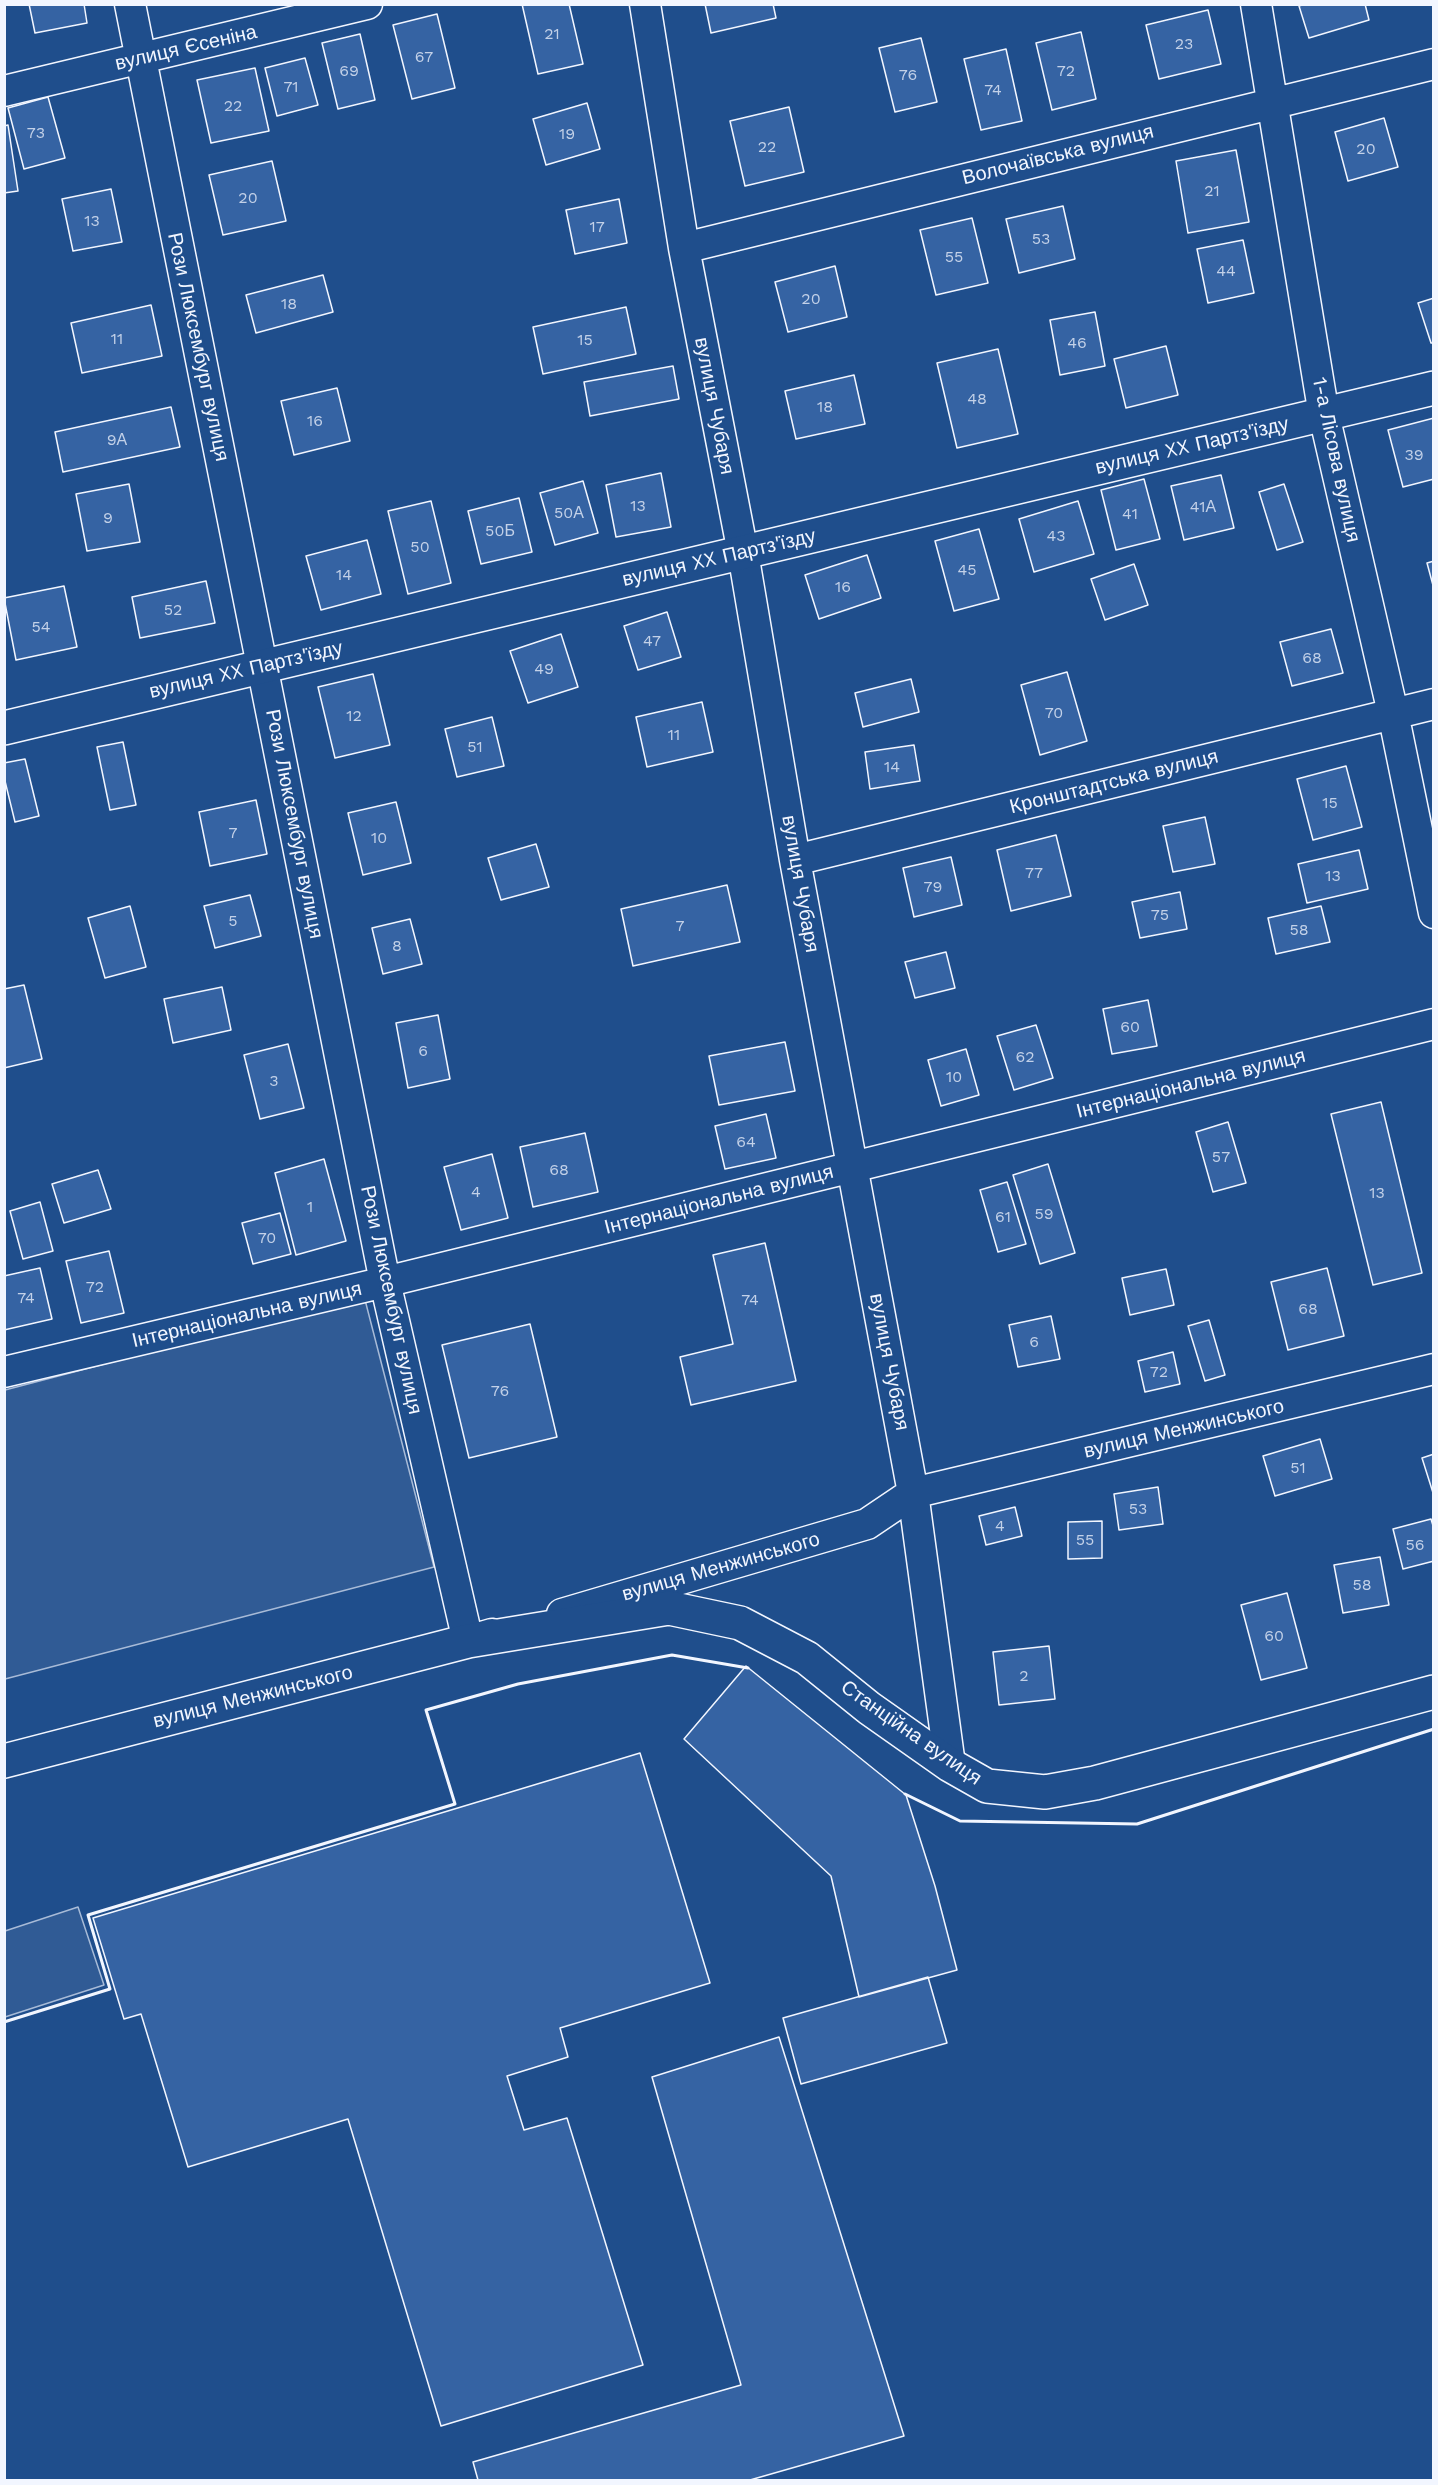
<!DOCTYPE html>
<meta charset="utf-8">
<style>
body{margin:0}
#map{position:relative;width:1438px;height:2485px;overflow:hidden;background:#1f4e8c;font-family:"Work Sans",sans-serif}
canvas{display:block}
.frame{position:absolute;inset:0;border:6px solid #f2f6ff;pointer-events:none}
</style>
<div id="map">
<canvas width="1438" height="2485"></canvas>
<div class="frame"></div>
</div>
<script>
const context = document.querySelector('canvas').getContext('2d');
context.lineJoin = 'round';
function fill(path, color) { context.fillStyle = color; context.fill(path, 'evenodd'); }
function strokePath(path, color, width, dash) { context.strokeStyle = color; context.lineWidth = width; context.lineCap = dash ? 'butt' : 'round'; context.setLineDash(dash || []); context.stroke(path); }
function label(font, color, halo, rows, align = 'center') {
  context.font = font + ' "Work Sans",sans-serif'; context.lineWidth = 4.5; context.setLineDash([]); context.textBaseline = 'middle'; context.strokeStyle = halo; context.fillStyle = color; for (const [text, x, y, turn = 0] of rows) {
    context.save(); context.translate(x, y); context.rotate((+turn || 0) * Math.PI / 180); context.textAlign = isNaN(turn) ? turn : align; if (halo) context.strokeText(text, 0, 0); context.fillText(text, 0, 0); context.restore();
  }
}
const built = new Path2D(`
 M 364,1296 L 434,1567 L 5,1679 L 5,1390 Z
 M 78,1907 L 104,1985 L 5,2017 L 5,1931 Z`);
fill(built, '#305b95');
strokePath(built, '#a8bbd7', 1.5);
const building = new Path2D(`
 M 29,4 L 84,4 L 87,23 L 35,33 Z
 M 522,4 L 569,4 L 583,64 L 538,74 Z
 M 705,4 L 773,4 L 776,18 L 711,33 Z
 M 1305,4 L 1365,4 L 1369,20 L 1309,38 L 1299,6 Z
 M 1208,10 L 1221,64 L 1159,79 L 1146,25 Z
 M 437,14 L 455,88 L 412,99 L 393,25 Z
 M 1081,32 L 1096,99 L 1052,110 L 1036,43 Z
 M 360,34 L 375,100 L 338,109 L 322,43 Z
 M 921,38 L 937,102 L 895,112 L 879,48 Z
 M 1006,49 L 1022,121 L 981,130 L 964,59 Z
 M 305,58 L 318,105 L 277,116 L 265,68 Z
 M 255,68 L 269,131 L 211,143 L 197,80 Z
 M 48,97 L 65,158 L 24,169 L 8,108 Z
 M 587,103 L 600,149 L 546,165 L 533,119 Z
 M 789,107 L 804,172 L 745,186 L 730,121 Z
 M 1384,118 L 1398,167 L 1348,181 L 1335,132 Z
 M 8,125 L 18,191 L 4,193 L 4,126 Z
 M 1236,150 L 1249,222 L 1188,233 L 1176,161 Z
 M 272,161 L 286,221 L 223,235 L 209,175 Z
 M 111,189 L 122,242 L 73,251 L 62,199 Z
 M 619,199 L 627,243 L 575,254 L 566,210 Z
 M 1063,206 L 1075,259 L 1019,273 L 1006,219 Z
 M 972,218 L 988,283 L 936,295 L 920,230 Z
 M 1243,240 L 1254,293 L 1208,303 L 1197,249 Z
 M 835,266 L 847,317 L 788,332 L 775,282 Z
 M 323,275 L 333,312 L 256,333 L 246,295 Z
 M 1434,298 L 1434,343 L 1431,343 L 1418,303 Z
 M 151,305 L 162,356 L 82,373 L 71,323 Z
 M 626,307 L 636,354 L 543,374 L 533,327 Z
 M 1095,312 L 1105,366 L 1060,375 L 1050,320 Z
 M 1166,346 L 1178,395 L 1126,408 L 1114,359 Z
 M 998,349 L 1018,434 L 957,448 L 937,363 Z
 M 673,366 L 679,399 L 590,416 L 584,382 Z
 M 854,375 L 865,424 L 796,439 L 785,391 Z
 M 337,388 L 350,441 L 294,455 L 281,401 Z
 M 171,407 L 180,447 L 63,472 L 55,432 Z
 M 1434,418 L 1434,479 L 1403,487 L 1388,430 Z
 M 661,473 L 671,527 L 616,537 L 606,485 Z
 M 1221,475 L 1234,528 L 1184,540 L 1171,486 Z
 M 1144,479 L 1160,539 L 1116,550 L 1101,490 Z
 M 583,481 L 598,533 L 555,545 L 540,493 Z
 M 129,484 L 140,542 L 87,551 L 76,494 Z
 M 1284,484 L 1303,542 L 1277,550 L 1259,492 Z
 M 519,498 L 532,552 L 481,564 L 468,511 Z
 M 431,501 L 451,583 L 408,594 L 388,511 Z
 M 1078,501 L 1094,554 L 1034,572 L 1019,519 Z
 M 979,529 L 999,599 L 954,611 L 935,541 Z
 M 367,540 L 381,594 L 321,610 L 306,556 Z
 M 867,555 L 881,598 L 819,619 L 805,575 Z
 M 1434,561 L 1434,589 L 1427,563 Z
 M 1134,564 L 1148,605 L 1105,620 L 1091,579 Z
 M 206,581 L 215,623 L 140,638 L 132,597 Z
 M 64,586 L 77,647 L 16,660 L 4,598 Z
 M 667,612 L 681,657 L 638,670 L 624,626 Z
 M 1331,629 L 1343,673 L 1292,686 L 1280,642 Z
 M 561,634 L 578,687 L 528,703 L 510,651 Z
 M 1067,672 L 1087,741 L 1040,755 L 1021,685 Z
 M 373,674 L 390,745 L 335,758 L 318,687 Z
 M 911,679 L 919,712 L 863,727 L 855,693 Z
 M 702,702 L 713,752 L 647,767 L 636,717 Z
 M 492,717 L 504,766 L 457,777 L 445,729 Z
 M 123,742 L 136,805 L 110,810 L 97,747 Z
 M 914,745 L 920,781 L 870,789 L 865,752 Z
 M 25,759 L 39,816 L 15,822 L 4,777 L 4,763 Z
 M 1346,766 L 1362,827 L 1313,840 L 1297,779 Z
 M 256,800 L 267,854 L 210,866 L 199,812 Z
 M 396,802 L 411,863 L 363,875 L 348,813 Z
 M 1205,817 L 1215,864 L 1173,872 L 1163,826 Z
 M 1056,835 L 1071,896 L 1011,911 L 997,850 Z
 M 536,844 L 549,887 L 501,900 L 488,858 Z
 M 1359,850 L 1368,889 L 1307,903 L 1298,864 Z
 M 951,857 L 962,905 L 914,917 L 903,868 Z
 M 727,885 L 740,942 L 633,966 L 621,909 Z
 M 1180,892 L 1187,929 L 1140,938 L 1132,902 Z
 M 250,895 L 261,936 L 215,948 L 204,906 Z
 M 130,906 L 146,967 L 105,978 L 88,918 Z
 M 1321,906 L 1330,942 L 1276,954 L 1268,918 Z
 M 410,919 L 422,964 L 383,974 L 372,928 Z
 M 946,952 L 955,988 L 915,998 L 905,962 Z
 M 24,985 L 42,1059 L 4,1068 L 4,989 Z
 M 222,987 L 231,1030 L 173,1043 L 164,999 Z
 M 1148,1000 L 1157,1046 L 1112,1054 L 1103,1009 Z
 M 438,1015 L 450,1079 L 408,1088 L 396,1023 Z
 M 1036,1025 L 1053,1078 L 1014,1090 L 997,1036 Z
 M 785,1042 L 795,1091 L 719,1105 L 709,1056 Z
 M 288,1044 L 304,1108 L 260,1119 L 244,1055 Z
 M 966,1049 L 979,1095 L 941,1106 L 928,1060 Z
 M 1381,1102 L 1422,1273 L 1373,1285 L 1331,1114 Z
 M 766,1114 L 776,1158 L 725,1169 L 715,1126 Z
 M 1228,1122 L 1246,1183 L 1213,1192 L 1196,1132 Z
 M 585,1133 L 598,1192 L 533,1207 L 520,1147 Z
 M 492,1154 L 508,1218 L 461,1230 L 444,1167 Z
 M 324,1159 L 346,1241 L 296,1255 L 275,1173 Z
 M 1048,1164 L 1075,1253 L 1040,1264 L 1013,1175 Z
 M 98,1170 L 111,1209 L 64,1223 L 52,1184 Z
 M 1007,1182 L 1026,1244 L 998,1252 L 980,1190 Z
 M 40,1202 L 53,1251 L 23,1259 L 10,1211 Z
 M 280,1213 L 291,1254 L 253,1264 L 242,1223 Z
 M 765,1243 L 796,1381 L 691,1405 L 680,1357 L 733,1344 L 713,1255 Z
 M 109,1251 L 124,1313 L 81,1323 L 66,1261 Z
 M 40,1268 L 52,1319 L 4,1330 L 4,1276 Z
 M 1327,1268 L 1344,1336 L 1288,1350 L 1271,1282 Z
 M 1166,1269 L 1174,1305 L 1130,1315 L 1122,1278 Z
 M 1051,1316 L 1060,1359 L 1018,1367 L 1009,1325 Z
 M 1209,1320 L 1225,1375 L 1205,1381 L 1188,1326 Z
 M 530,1324 L 557,1437 L 469,1458 L 442,1345 Z
 M 1173,1352 L 1180,1384 L 1145,1392 L 1138,1361 Z
 M 1320,1439 L 1332,1479 L 1275,1496 L 1263,1456 Z
 M 1434,1454 L 1434,1496 L 1422,1458 Z
 M 1158,1487 L 1163,1524 L 1119,1530 L 1114,1494 Z
 M 1015,1507 L 1022,1536 L 986,1545 L 979,1516 Z
 M 1431,1519 L 1434,1529 L 1434,1561 L 1403,1569 L 1393,1529 Z
 M 1102,1521 L 1102,1558 L 1068,1559 L 1068,1522 Z
 M 1380,1557 L 1389,1605 L 1343,1613 L 1334,1565 Z
 M 1287,1593 L 1307,1668 L 1261,1680 L 1241,1605 Z
 M 1049,1646 L 1055,1699 L 999,1705 L 993,1652 Z
 M 746,1666 L 906,1795 L 935,1886 L 957,1970 L 859,1997 L 831,1876 L 684,1739 Z
 M 640,1753 L 710,1983 L 560,2028 L 568,2057 L 507,2076 L 524,2130 L 567,2118 L 643,2365 L 441,2426 L 348,2119 L 188,2167 L 141,2014 L 124,2019 L 93,1918 Z
 M 928,1977 L 947,2043 L 801,2084 L 783,2018 Z
 M 779,2037 L 904,2436 L 750,2480 L 478,2480 L 473,2462 L 741,2385 L 652,2077 Z`);
fill(building, '#3563a3');
strokePath(building, '#f2f6ff', 1.5);
const street = new Path2D(`
 M 130,4 L 385,1282 L 468,1641 L 492,1634
 M 645,4 L 684,248 L 743,553 L 795,860 L 913,1493 L 950,1765
 M 1256,4 L 1324,415 L 1393,713 L 1434,913
 M 4,91 L 367,4
 M 684,248 L 1434,64
 M 795,860 L 1434,704
 M 4,1372 L 385,1282 L 1434,1024
 M 562,1614 L 867,1524 L 913,1493 L 1434,1369`);
const secondary = new Path2D(`
 M 4,728 L 1434,388
 M 4,1761 L 468,1641 L 669,1608 L 740,1623 L 807,1658 L 869,1708 L 950,1765 L 987,1786 L 1045,1792 L 1095,1783 L 1434,1692`);
strokePath(street, '#f2f6ff', 33);
strokePath(secondary, '#f2f6ff', 36);
strokePath(street, '#1f4e8c', 30);
strokePath(secondary, '#1f4e8c', 33);
strokePath(new Path2D(`
 M 905,1794 L 960,1821 L 1137,1824 L 1434,1729
 M 4,2022 L 110,1989 L 88,1915 L 455,1804 L 426,1710 L 518,1684 L 672,1655 L 748,1668`), '#f2f6ff', 3);
label('16px', '#c3d1e8', null, [
 ["21",552,34],
 ["23",1184,44],
 ["67",424,57],
 ["69",349,71],
 ["72",1066,71],
 ["76",908,75],
 ["71",291,87],
 ["74",993,90],
 ["22",233,106],
 ["73",36,133],
 ["19",567,134],
 ["22",767,147],
 ["20",1366,149],
 ["21",1212,191],
 ["20",248,198],
 ["13",92,221],
 ["17",597,227],
 ["53",1041,239],
 ["55",954,257],
 ["44",1226,271],
 ["20",811,299],
 ["18",289,304],
 ["11",117,339],
 ["15",585,340],
 ["46",1077,343],
 ["48",977,399],
 ["18",825,407],
 ["16",315,421],
 ["9А",117,440],
 ["39",1414,455],
 ["13",638,506],
 ["41А",1203,507],
 ["50А",569,513],
 ["41",1130,514],
 ["9",108,518],
 ["50Б",500,531],
 ["43",1056,536],
 ["50",420,547],
 ["45",967,570],
 ["14",344,575],
 ["16",843,587],
 ["52",173,610],
 ["54",41,627],
 ["47",652,641],
 ["68",1312,658],
 ["49",544,669],
 ["70",1054,713],
 ["12",354,716],
 ["11",674,735],
 ["51",475,747],
 ["14",892,767],
 ["15",1330,803],
 ["7",233,833],
 ["10",379,838],
 ["77",1034,873],
 ["13",1333,876],
 ["79",933,887],
 ["75",1160,915],
 ["5",233,921],
 ["7",680,926],
 ["58",1299,930],
 ["8",397,946],
 ["60",1130,1027],
 ["6",423,1051],
 ["62",1025,1057],
 ["10",954,1077],
 ["3",274,1081],
 ["64",746,1142],
 ["57",1221,1157],
 ["68",559,1170],
 ["4",476,1192],
 ["13",1377,1193],
 ["1",310,1207],
 ["59",1044,1214],
 ["61",1003,1217],
 ["70",267,1238],
 ["72",95,1287],
 ["74",26,1298],
 ["74",750,1300],
 ["68",1308,1309],
 ["6",1034,1342],
 ["72",1159,1372],
 ["76",500,1391],
 ["51",1298,1468],
 ["53",1138,1509],
 ["4",1000,1526],
 ["55",1085,1540],
 ["56",1415,1545],
 ["58",1362,1585],
 ["60",1274,1636],
 ["2",1024,1676]
]);
label('20px', '#f2f6ff', '#1f4e8c', [
 ["вулиця Єсеніна",186,48,-13],
 ["Волочаївська вулиця",1058,155,-14],
 ["Рози Люксембург вулиця",198,347,78],
 ["вулиця Чубаря",714,406,79],
 ["вулиця XX Партз'їзду",1192,446,-13],
 ["1-а Лісова вулиця",1336,460,78],
 ["вулиця XX Партз'їзду",719,558,-13],
 ["вулиця XX Партз'їзду",246,670,-13],
 ["Кронштадтська вулиця",1114,782,-14],
 ["Рози Люксембург вулиця",294,824,79],
 ["вулиця Чубаря",800,884,80],
 ["Інтернаціональна вулиця",1191,1084,-14],
 ["Інтернаціональна вулиця",719,1200,-14],
 ["Рози Люксембург вулиця",391,1300,78],
 ["Інтернаціональна вулиця",247,1315,-13],
 ["вулиця Чубаря",889,1362,79],
 ["вулиця Менжинського",1184,1429,-13],
 ["вулиця Менжинського",721,1567,-16],
 ["вулиця Менжинського",253,1697,-14],
 ["Станційна вулиця",911,1733,35]
]);
</script>
